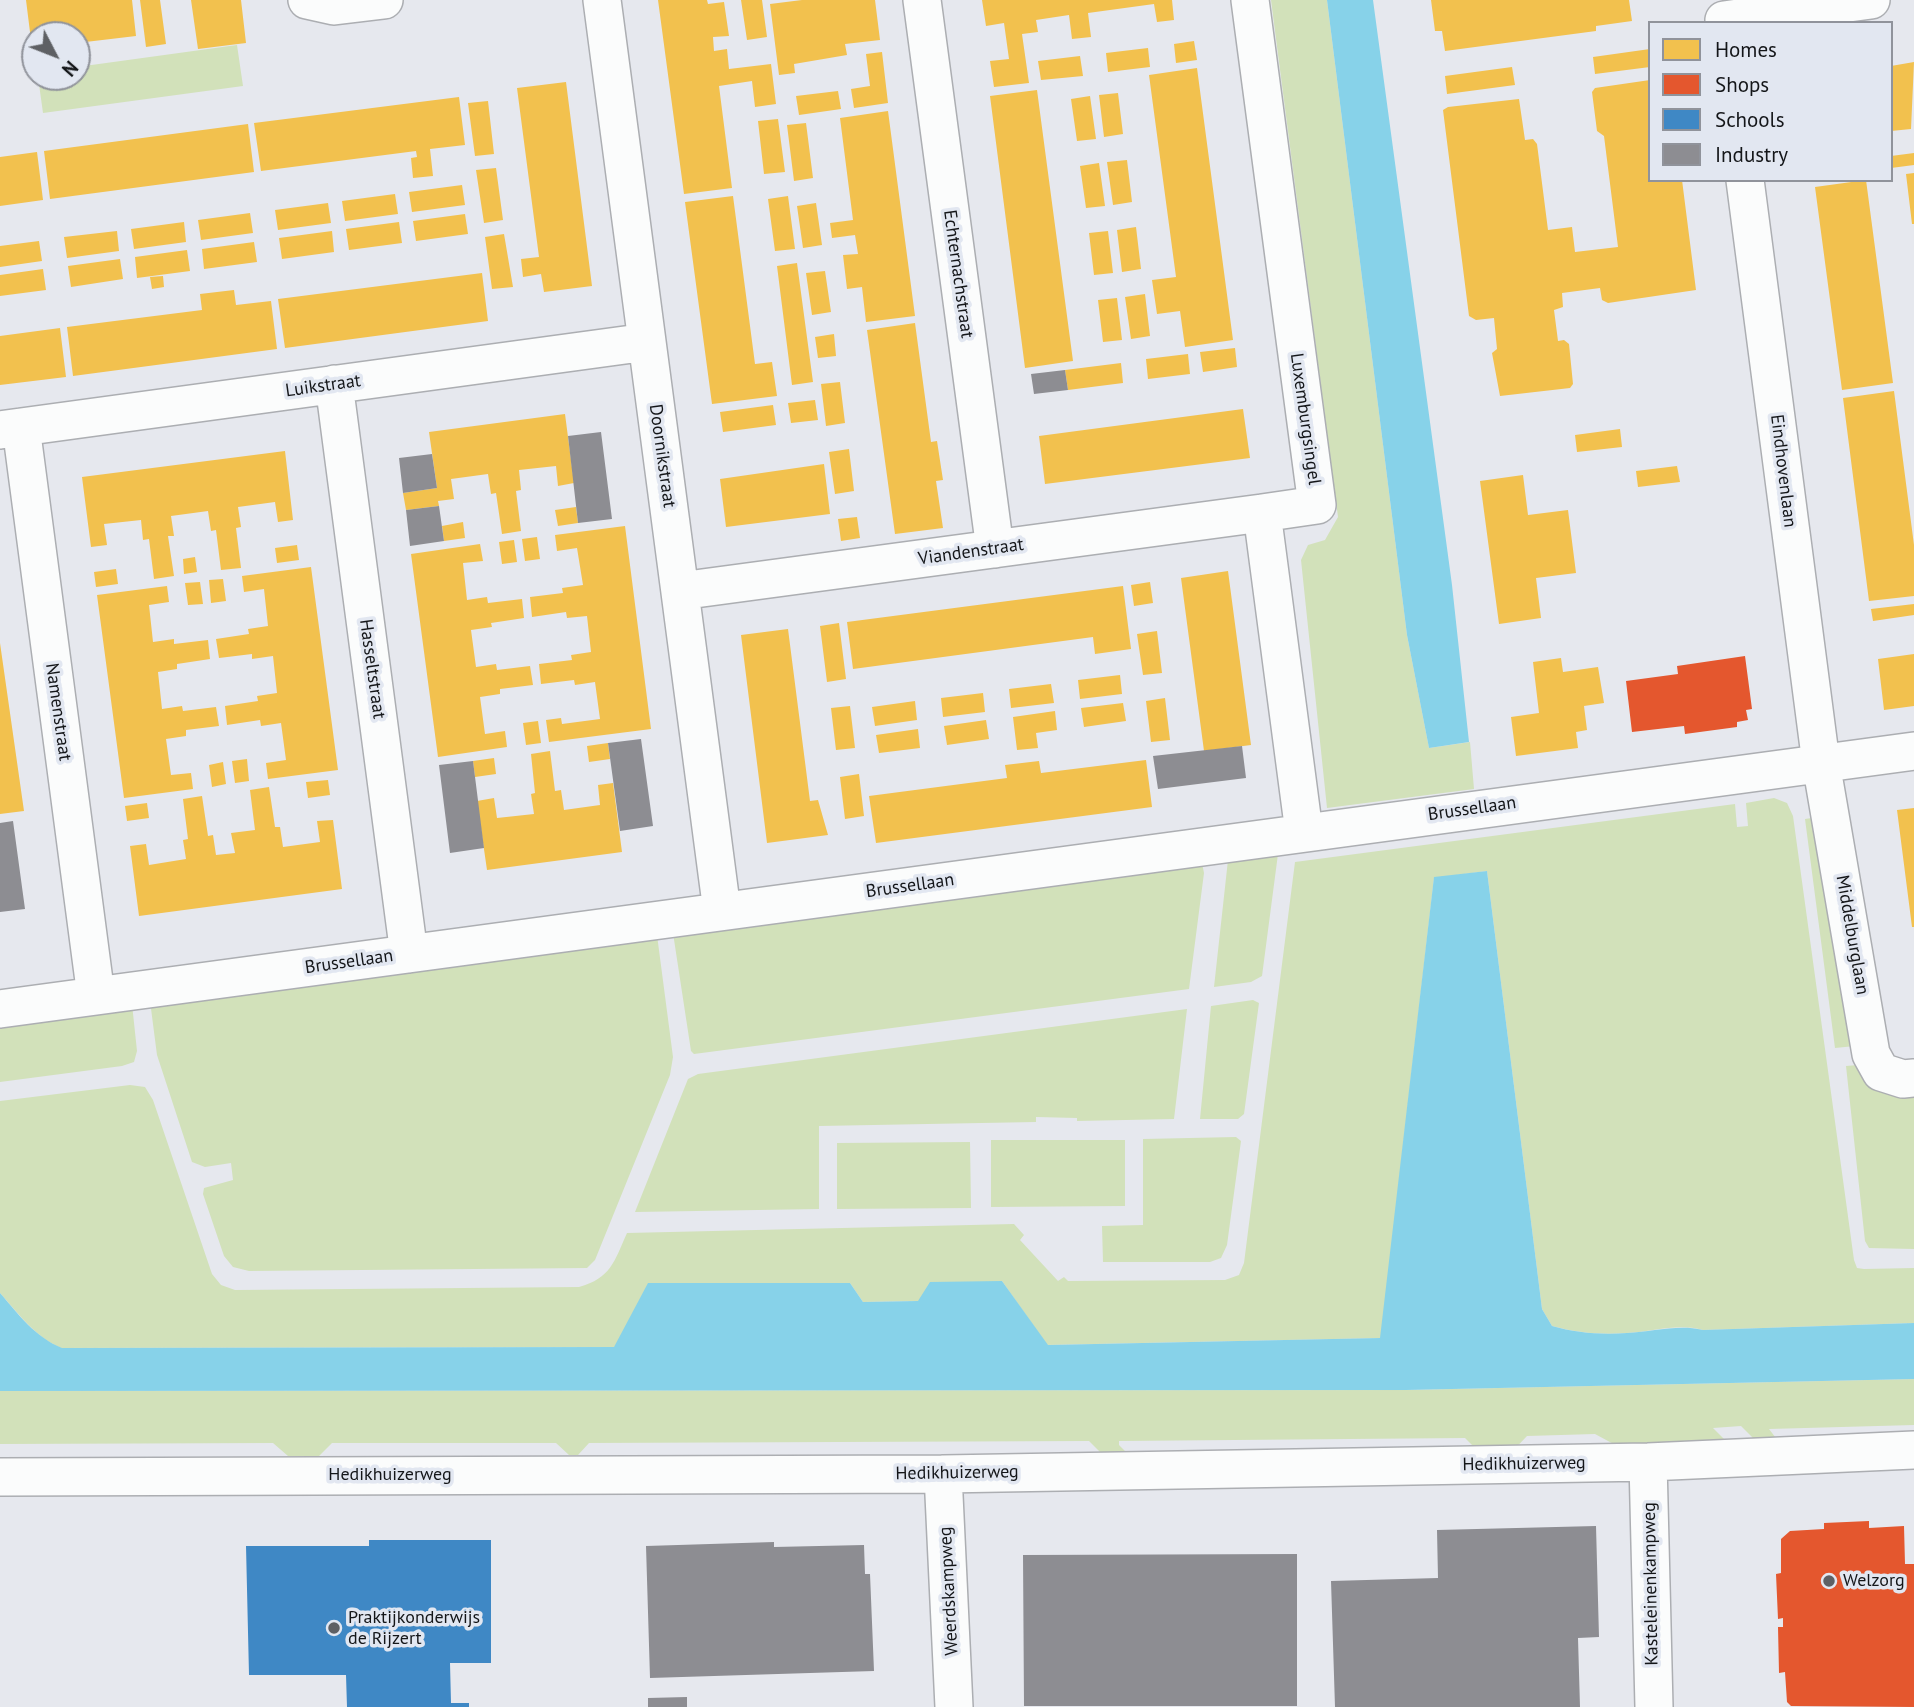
<!DOCTYPE html>
<style>
body{margin:0}
#map{position:relative;width:1914px;height:1707px;overflow:hidden;background:#e6e8ee;font-family:"PT Sans",sans-serif}
canvas{display:block}
.legend{position:absolute;left:1648px;top:21px;width:245px;height:161px;box-sizing:border-box;background:#e2e7f1;border:2px solid #90939b;margin:0;padding:9px 12px;list-style:none;font-size:21px;color:#141619}
.legend li{display:flex;align-items:center;gap:14px;height:35px}
.legend b{width:35px;border:2px solid #90939b}
.north{position:absolute;left:21px;top:21px;width:70px;height:70px;box-sizing:border-box;background:#e2e7f1;border:2px solid #90939b;border-radius:50%;rotate:132deg;font-size:19px;font-weight:700;line-height:28px;text-align:center;color:#141619}
.north::after{content:'';display:block;margin:auto;width:24px;height:32px;background:#5e6064;clip-path:polygon(50% 0,100% 100%,50% 72%,0 100%)}
</style>
<div id="map">
<canvas width="1914" height="1707"></canvas>
<ul class="legend">
<li><b style="height:19px;background:#f2c14e"></b>Homes</li>
<li><b style="height:19px;background:#e4572e"></b>Shops</li>
<li><b style="height:19px;background:#3f88c5"></b>Schools</li>
<li><b style="height:19px;background:#8d8d92"></b>Industry</li>
</ul>
<div class="north">N</div>
</div>
<script>
const context = document.querySelector('canvas').getContext('2d');
context.lineJoin = 'round';
function fill(path, color) { context.fillStyle = color; context.fill(path, 'evenodd'); }
function strokePath(path, color, width, dash) { context.strokeStyle = color; context.lineWidth = width; context.lineCap = dash ? 'butt' : 'round'; context.setLineDash(dash || []); context.stroke(path); }
function label(font, color, halo, rows, align = 'center') {
  context.font = font + ' "PT Sans",sans-serif'; context.lineWidth = 7; context.setLineDash([]); context.textBaseline = 'middle'; context.strokeStyle = halo; context.fillStyle = color; for (const [text, x, y, turn = 0] of rows) {
    context.save(); context.translate(x, y); context.rotate((+turn || 0) * Math.PI / 180); context.textAlign = isNaN(turn) ? turn : align; if (halo) context.strokeText(text, 0, 0); context.fillText(text, 0, 0); context.restore();
  }
}
fill(new Path2D(`
 M 1271,0 L 1327,0 L 1407,635 L 1429,748 L 1470,742 L 1474,789 L 1327,808 L 1301,560 L 1308,545 L 1325,540 L 1338,517 Z
 M 237,45 L 243,86 L 43,113 L 38,77 L 77,77 L 77,67 Z
 M 1774,798 L 1787,803 L 1793,816 L 1854,1260 L 1857,1268 L 1864,1269 L 1914,1268 L 1914,1323 L 1703,1330 C 1677,1323 1653,1332 1627,1333 C 1602,1335 1577,1333 1552,1326 L 1542,1309 L 1487,871 L 1434,878 L 1381,1338 L 1047,1345 L 1002,1281 L 919,1301 L 863,1302 L 850,1283 L 614,1347 L 61,1348 C 35,1337 19,1314 0,1293 L 0,1101 L 130,1085 L 145,1087 L 153,1100 L 212,1274 L 221,1285 L 235,1290 L 579,1287 C 611,1278 614,1262 627,1233 L 1014,1224 L 1024,1235 L 1020,1240 L 1058,1281 L 1064,1277 L 1068,1281 L 1225,1280 L 1239,1275 L 1244,1263 L 1295,862 L 1735,804 L 1737,827 L 1748,826 L 1746,803 Z
 M 1825,816 L 1855,1046 L 1835,1048 L 1805,819 Z
 M 1278,854 L 1262,976 L 1251,982 L 1214,987 L 1228,860 Z
 M 1202,863 L 1204,873 L 1189,989 L 694,1054 L 691,1051 L 673,933 Z
 M 657,935 L 673,1057 L 670,1075 L 595,1260 L 587,1268 L 249,1271 L 233,1267 L 224,1256 L 203,1194 L 204,1188 L 233,1180 L 231,1163 L 205,1167 L 192,1162 L 157,1055 L 150,1001 Z
 M 1253,1000 L 1259,1003 L 1244,1114 L 1238,1119 L 1200,1119 L 1211,1006 Z
 M 132,1004 L 137,1051 L 134,1062 L 122,1066 L 0,1082 L 0,1023 Z
 M 1187,1009 L 1174,1119 L 1077,1121 L 1077,1118 L 1036,1117 L 1036,1122 L 819,1126 L 819,1209 L 635,1212 L 688,1079 L 698,1074 Z
 M 1858,1065 L 1863,1078 L 1878,1091 L 1914,1090 L 1914,1249 L 1869,1248 L 1865,1241 L 1846,1066 Z
 M 1236,1137 L 1241,1141 L 1227,1245 L 1221,1258 L 1210,1262 L 1103,1262 L 1102,1226 L 1143,1225 L 1143,1139 Z
 M 991,1140 L 1125,1140 L 1125,1206 L 991,1207 Z
 M 970,1142 L 971,1208 L 837,1209 L 837,1143 Z
 M 1914,1379 L 1914,1425 L 1769,1429 L 1782,1446 L 1766,1451 L 1741,1426 L 1713,1428 L 1729,1444 L 1621,1448 L 1595,1434 L 1527,1436 L 1506,1458 L 1487,1460 L 1465,1438 L 1119,1441 L 1119,1445 L 1132,1458 L 1110,1462 L 1089,1441 L 589,1443 L 578,1455 L 569,1455 L 556,1443 L 332,1443 L 319,1456 L 288,1456 L 273,1443 L 0,1444 L 0,1391 L 1406,1390 Z`), '#d2e1ba');
fill(new Path2D(`
 M 1327,0 L 1373,0 L 1452,585 L 1469,742 L 1429,748 L 1407,635 Z
 M 1487,871 L 1542,1309 L 1552,1326 C 1576,1333 1602,1335 1627,1333 C 1653,1332 1677,1324 1703,1330 L 1914,1323 L 1914,1379 L 1406,1390 L 0,1391 L 0,1293 C 19,1315 35,1337 62,1348 L 614,1347 L 648,1283 L 850,1283 L 863,1302 L 918,1301 L 930,1282 L 1002,1281 L 1048,1345 L 1380,1338 L 1434,877 Z`), '#87d2e9');
fill(new Path2D(`
 M 26,0 L 132,0 L 136,36 L 77,43 L 77,35 L 35,35 L 32,48 Z
 M 140,0 L 160,0 L 166,44 L 146,47 Z
 M 191,0 L 241,0 L 246,43 L 198,49 Z
 M 658,0 L 707,0 L 708,4 L 724,2 L 729,36 L 713,37 L 714,51 L 727,49 L 729,69 L 771,64 L 776,104 L 755,107 L 752,81 L 719,86 L 732,188 L 684,194 Z
 M 741,0 L 762,0 L 767,37 L 747,40 Z
 M 802,0 L 875,0 L 880,40 L 845,44 L 847,55 L 794,64 L 795,73 L 779,75 L 770,4 Z
 M 982,0 L 1172,0 L 1174,20 L 1157,22 L 1154,4 L 1088,13 L 1091,37 L 1072,39 L 1069,15 L 1036,20 L 1038,32 L 1022,34 L 1029,83 L 994,87 L 990,61 L 1009,59 L 1004,23 L 986,26 Z
 M 1431,0 L 1629,0 L 1632,21 L 1596,26 L 1596,31 L 1445,51 L 1442,31 L 1435,31 Z
 M 1194,41 L 1197,60 L 1176,63 L 1174,44 Z
 M 1148,48 L 1150,67 L 1108,72 L 1106,53 Z
 M 1650,49 L 1650,67 L 1595,74 L 1593,57 Z
 M 882,52 L 888,103 L 854,108 L 851,89 L 870,86 L 866,54 Z
 M 1080,56 L 1083,76 L 1041,80 L 1038,61 Z
 M 1914,62 L 1911,129 L 1891,131 L 1891,66 Z
 M 1512,67 L 1515,85 L 1447,94 L 1445,76 Z
 M 1197,68 L 1233,340 L 1185,347 L 1180,311 L 1157,314 L 1152,280 L 1176,277 L 1149,75 Z
 M 1650,80 L 1650,180 L 1682,180 L 1696,290 L 1608,303 L 1602,300 L 1600,288 L 1562,293 L 1563,307 L 1554,310 L 1558,341 L 1564,340 L 1569,344 L 1573,384 L 1570,388 L 1500,396 L 1492,353 L 1497,349 L 1494,318 L 1476,320 L 1469,316 L 1443,110 L 1448,107 L 1519,99 L 1525,140 L 1533,139 L 1537,144 L 1548,230 L 1572,227 L 1575,252 L 1618,247 L 1604,136 L 1597,131 L 1592,92 L 1595,88 Z
 M 566,82 L 592,286 L 544,292 L 541,274 L 523,277 L 521,259 L 539,257 L 517,88 Z
 M 1037,90 L 1073,361 L 1025,368 L 990,96 Z
 M 838,91 L 841,109 L 799,115 L 796,96 Z
 M 1118,93 L 1123,134 L 1104,137 L 1099,95 Z
 M 1090,96 L 1096,139 L 1077,141 L 1071,99 Z
 M 459,97 L 465,145 L 430,149 L 433,176 L 413,178 L 411,158 L 417,157 L 416,151 L 261,171 L 254,123 Z
 M 488,101 L 494,154 L 475,156 L 468,103 Z
 M 888,111 L 915,316 L 866,322 L 862,287 L 847,289 L 843,255 L 858,254 L 855,235 L 832,238 L 830,223 L 853,220 L 840,118 Z
 M 778,119 L 785,172 L 764,174 L 758,121 Z
 M 806,123 L 813,178 L 794,181 L 787,125 Z
 M 248,124 L 254,172 L 50,199 L 44,151 Z
 M 37,152 L 43,200 L 0,206 L 0,157 Z
 M 1914,153 L 1914,165 L 1891,168 L 1891,156 Z
 M 1127,160 L 1132,202 L 1113,205 L 1107,162 Z
 M 1099,163 L 1105,206 L 1086,208 L 1080,166 Z
 M 496,168 L 503,220 L 484,223 L 476,170 Z
 M 1914,173 L 1914,224 L 1912,224 L 1906,174 Z
 M 1866,180 L 1893,383 L 1842,390 L 1815,187 Z
 M 462,185 L 465,205 L 412,212 L 409,192 Z
 M 395,194 L 398,214 L 345,221 L 342,201 Z
 M 733,196 L 755,364 L 772,362 L 777,396 L 712,404 L 685,202 Z
 M 788,196 L 795,249 L 775,251 L 768,199 Z
 M 328,203 L 331,223 L 278,230 L 275,210 Z
 M 816,203 L 822,245 L 803,248 L 797,206 Z
 M 250,213 L 253,233 L 201,240 L 198,220 Z
 M 465,214 L 468,234 L 416,241 L 413,221 Z
 M 184,222 L 186,242 L 134,249 L 131,229 Z
 M 399,222 L 402,243 L 349,250 L 346,229 Z
 M 1136,227 L 1141,269 L 1122,272 L 1117,230 Z
 M 117,231 L 119,251 L 67,258 L 64,237 Z
 M 332,231 L 334,252 L 282,259 L 279,238 Z
 M 1108,231 L 1113,273 L 1094,275 L 1089,233 Z
 M 504,234 L 513,287 L 492,289 L 485,237 Z
 M 39,241 L 42,261 L 0,267 L 0,246 Z
 M 254,242 L 257,262 L 204,269 L 202,249 Z
 M 187,250 L 190,271 L 137,278 L 135,257 Z
 M 120,259 L 123,279 L 71,287 L 68,266 Z
 M 797,263 L 813,382 L 792,385 L 777,266 Z
 M 43,269 L 46,290 L 0,296 L 0,275 Z
 M 825,271 L 831,312 L 812,315 L 806,273 Z
 M 482,273 L 488,321 L 285,348 L 278,299 Z
 M 163,276 L 164,287 L 152,289 L 150,277 Z
 M 234,290 L 236,305 L 271,301 L 277,349 L 73,376 L 67,327 L 202,310 L 200,294 Z
 M 1145,294 L 1150,336 L 1131,339 L 1125,297 Z
 M 1117,298 L 1122,340 L 1103,342 L 1098,300 Z
 M 915,323 L 931,442 L 937,441 L 943,480 L 936,481 L 943,528 L 895,534 L 867,330 Z
 M 60,328 L 66,377 L 0,385 L 0,336 Z
 M 834,334 L 836,356 L 818,358 L 815,337 Z
 M 1235,348 L 1237,367 L 1203,372 L 1200,352 Z
 M 1188,354 L 1190,374 L 1148,379 L 1146,359 Z
 M 1121,363 L 1123,383 L 1068,390 L 1065,370 Z
 M 840,382 L 845,423 L 826,426 L 821,384 Z
 M 1894,391 L 1914,545 L 1914,596 L 1869,601 L 1843,398 Z
 M 815,400 L 818,420 L 791,423 L 788,403 Z
 M 773,405 L 776,425 L 723,432 L 720,412 Z
 M 1243,409 L 1250,458 L 1045,484 L 1039,436 Z
 M 565,414 L 574,483 L 558,486 L 556,466 L 519,470 L 521,490 L 516,491 L 521,531 L 502,534 L 496,493 L 491,494 L 488,474 L 451,479 L 454,499 L 438,501 L 439,506 L 406,510 L 403,493 L 437,488 L 429,432 Z
 M 1620,429 L 1622,447 L 1577,452 L 1575,435 Z
 M 849,449 L 854,491 L 835,494 L 829,452 Z
 M 285,451 L 293,520 L 278,522 L 275,502 L 238,507 L 241,527 L 236,528 L 241,568 L 221,570 L 216,530 L 211,531 L 208,511 L 171,516 L 174,536 L 168,536 L 174,576 L 154,579 L 149,539 L 143,540 L 141,520 L 104,524 L 107,545 L 91,547 L 82,477 Z
 M 824,464 L 830,514 L 726,527 L 720,479 Z
 M 1677,466 L 1680,482 L 1638,487 L 1636,471 Z
 M 1523,475 L 1528,515 L 1568,510 L 1576,573 L 1536,578 L 1541,618 L 1499,624 L 1480,481 Z
 M 576,507 L 578,523 L 558,526 L 555,510 Z
 M 857,517 L 860,538 L 841,541 L 838,519 Z
 M 463,522 L 465,538 L 444,541 L 442,526 Z
 M 625,526 L 651,729 L 549,742 L 546,720 L 561,718 L 562,724 L 600,719 L 595,682 L 575,685 L 574,680 L 541,684 L 539,664 L 572,660 L 571,655 L 591,652 L 587,616 L 567,618 L 566,612 L 532,617 L 530,597 L 563,593 L 562,588 L 583,585 L 577,548 L 557,551 L 555,535 Z
 M 537,537 L 540,559 L 525,561 L 522,539 Z
 M 514,540 L 517,562 L 502,564 L 499,542 Z
 M 480,544 L 483,561 L 463,563 L 467,600 L 487,597 L 488,603 L 522,599 L 524,618 L 491,623 L 492,627 L 471,630 L 476,667 L 496,664 L 497,670 L 530,666 L 533,685 L 500,689 L 500,694 L 480,697 L 485,734 L 505,731 L 507,747 L 438,757 L 411,554 Z
 M 297,545 L 299,560 L 277,563 L 275,548 Z
 M 195,557 L 197,572 L 184,574 L 183,559 Z
 M 311,567 L 338,770 L 268,779 L 266,763 L 286,760 L 281,723 L 261,726 L 260,720 L 227,725 L 225,706 L 258,701 L 257,696 L 277,693 L 273,656 L 252,659 L 252,654 L 219,658 L 216,639 L 249,634 L 248,629 L 268,626 L 264,589 L 244,592 L 242,576 Z
 M 116,569 L 118,584 L 96,587 L 94,572 Z
 M 1228,571 L 1251,745 L 1204,751 L 1181,578 Z
 M 223,579 L 226,601 L 211,603 L 209,580 Z
 M 200,582 L 203,604 L 188,605 L 185,583 Z
 M 1150,582 L 1153,603 L 1134,606 L 1131,585 Z
 M 167,586 L 169,602 L 149,605 L 153,642 L 174,639 L 174,644 L 208,640 L 210,659 L 177,664 L 177,669 L 158,672 L 162,709 L 182,706 L 183,711 L 216,707 L 219,726 L 186,730 L 186,736 L 166,739 L 171,775 L 191,773 L 193,789 L 124,798 L 97,595 Z
 M 1123,586 L 1131,649 L 1095,654 L 1093,637 L 853,669 L 847,622 Z
 M 1914,604 L 1914,615 L 1873,621 L 1871,609 Z
 M 839,623 L 846,679 L 827,682 L 820,626 Z
 M 788,629 L 810,801 L 818,800 L 828,835 L 767,843 L 741,635 Z
 M 1157,631 L 1162,673 L 1143,675 L 1137,634 Z
 M 0,643 L 24,811 L 0,814 Z
 M 1914,654 L 1914,706 L 1884,710 L 1878,659 Z
 M 1561,658 L 1563,672 L 1598,667 L 1604,703 L 1584,706 L 1587,730 L 1576,732 L 1578,748 L 1516,756 L 1511,717 L 1539,713 L 1533,662 Z
 M 1120,675 L 1122,694 L 1080,699 L 1078,680 Z
 M 1051,684 L 1054,703 L 1011,708 L 1009,689 Z
 M 983,693 L 985,712 L 943,717 L 941,698 Z
 M 1165,698 L 1170,740 L 1151,742 L 1146,701 Z
 M 915,701 L 917,720 L 875,726 L 872,707 Z
 M 1123,703 L 1126,721 L 1084,727 L 1081,708 Z
 M 850,706 L 855,748 L 836,750 L 831,708 Z
 M 1055,711 L 1057,730 L 1036,733 L 1038,748 L 1017,750 L 1013,717 Z
 M 986,720 L 989,739 L 947,745 L 944,726 Z
 M 538,721 L 541,743 L 526,745 L 523,723 Z
 M 918,729 L 920,748 L 879,753 L 876,735 Z
 M 608,743 L 610,759 L 589,762 L 587,746 Z
 M 550,751 L 555,791 L 561,790 L 564,810 L 600,805 L 598,785 L 613,783 L 622,852 L 487,870 L 477,801 L 494,798 L 497,818 L 534,814 L 531,794 L 535,793 L 531,754 Z
 M 494,758 L 496,774 L 475,777 L 473,761 Z
 M 247,759 L 249,781 L 235,783 L 232,761 Z
 M 1146,760 L 1152,807 L 876,843 L 869,796 L 1007,778 L 1005,765 L 1039,761 L 1041,773 Z
 M 223,762 L 226,784 L 212,787 L 209,765 Z
 M 859,774 L 864,816 L 845,819 L 840,777 Z
 M 328,780 L 330,795 L 308,798 L 306,782 Z
 M 269,787 L 275,827 L 280,827 L 283,847 L 320,842 L 317,821 L 333,820 L 342,889 L 139,916 L 130,846 L 146,844 L 149,865 L 186,859 L 183,840 L 188,839 L 183,799 L 202,796 L 208,836 L 213,835 L 216,855 L 235,853 L 231,833 L 255,830 L 250,790 Z
 M 147,803 L 149,818 L 127,821 L 125,806 Z
 M 1914,808 L 1914,927 L 1912,927 L 1897,810 Z`), '#f2c14e');
fill(new Path2D(`
 M 1745,656 L 1752,709 L 1746,710 L 1748,720 L 1737,722 L 1737,727 L 1685,734 L 1684,726 L 1632,732 L 1626,681 L 1678,674 L 1677,666 Z
 M 1869,1521 L 1869,1528 L 1904,1526 L 1905,1564 L 1914,1564 L 1914,1707 L 1791,1706 L 1787,1702 L 1785,1672 L 1779,1673 L 1778,1627 L 1783,1627 L 1783,1618 L 1778,1619 L 1776,1574 L 1781,1573 L 1781,1539 L 1790,1531 L 1824,1529 L 1824,1523 Z`), '#e4572e');
fill(new Path2D(`
 M 369,1540 L 491,1540 L 491,1663 L 450,1663 L 451,1703 L 469,1703 L 469,1707 L 347,1707 L 346,1675 L 249,1675 L 246,1546 L 369,1546 Z`), '#3f88c5');
fill(new Path2D(`
 M 1065,370 L 1068,390 L 1034,394 L 1031,374 Z
 M 601,432 L 612,519 L 578,523 L 568,436 Z
 M 432,454 L 437,488 L 403,493 L 399,458 Z
 M 439,506 L 444,541 L 410,546 L 406,510 Z
 M 641,739 L 653,826 L 620,831 L 608,743 Z
 M 1242,746 L 1246,778 L 1158,789 L 1153,756 Z
 M 473,761 L 484,848 L 450,853 L 439,765 Z
 M 13,821 L 25,909 L 0,912 L 0,823 Z
 M 1596,1526 L 1599,1637 L 1578,1638 L 1580,1707 L 1335,1707 L 1331,1581 L 1438,1578 L 1437,1530 Z
 M 774,1542 L 774,1547 L 864,1545 L 865,1574 L 870,1574 L 874,1671 L 650,1678 L 646,1546 Z
 M 1297,1554 L 1297,1706 L 1024,1706 L 1023,1555 Z
 M 687,1697 L 687,1707 L 648,1707 L 648,1698 Z`), '#8d8d92');
const street = new Path2D(`
 M 307,0 L 334,6 L 384,0
 M 602,0 L 722,911
 M 922,0 L 995,549
 M 1250,0 L 1317,505 L 1262,513 L 1304,832
 M 1724,20 L 1871,0
 M 1745,180 L 1821,763 L 1871,1054 L 1881,1072 L 1903,1079 L 1914,1078
 M 334,384 L 409,954
 M 21,427 L 96,996
 M 0,430 L 647,342
 M 680,591 L 1262,513
 M 0,1009 L 1914,751
 M 1648,1462 L 1654,1707
 M 943,1474 L 954,1707
 M 0,1477 L 943,1474 L 1648,1462 L 1914,1450`);
strokePath(street, '#acaeb2', 40);
strokePath(street, '#fbfcfc', 37);
for (const [x, y, r, color] of [
 [1829,1581,7,"#5e6064"],
 [334,1628,7,"#5e6064"]
]) { const dot = new Path2D(); dot.arc(x, y, r, 0, 2 * Math.PI); context.fillStyle = color; context.fill(dot); strokePath(dot, '#e2e7f1', 2.5); }
label('18px', '#141619', '#e2e7f1', [
 ["Echternachstraat",958,274,82],
 ["Luikstraat",323,386,-8],
 ["Luxemburgsingel",1305,419,82],
 ["Doornikstraat",662,456,82],
 ["Eindhovenlaan",1783,471,83],
 ["Viandenstraat",971,552,-8],
 ["Hasseltstraat",372,669,82],
 ["Namenstraat",58,712,82],
 ["Brussellaan",1472,809,-8],
 ["Brussellaan",910,886,-8],
 ["Middelburglaan",1852,935,80],
 ["Brussellaan",349,962,-8],
 ["Hedikhuizerweg",1524,1464,-1],
 ["Hedikhuizerweg",957,1473,-1],
 ["Hedikhuizerweg",390,1475],
 ["Kasteleinenkampweg",1651,1584,-91],
 ["Weerdskampweg",949,1591,-93]
]);
label('18px', '#141619', '#e2e7f1', [
 ["Welzorg",1843,1581],
 ["Praktijkonderwijs",348,1618],
 ["de Rijzert",348,1639]
], 'left');
</script>
